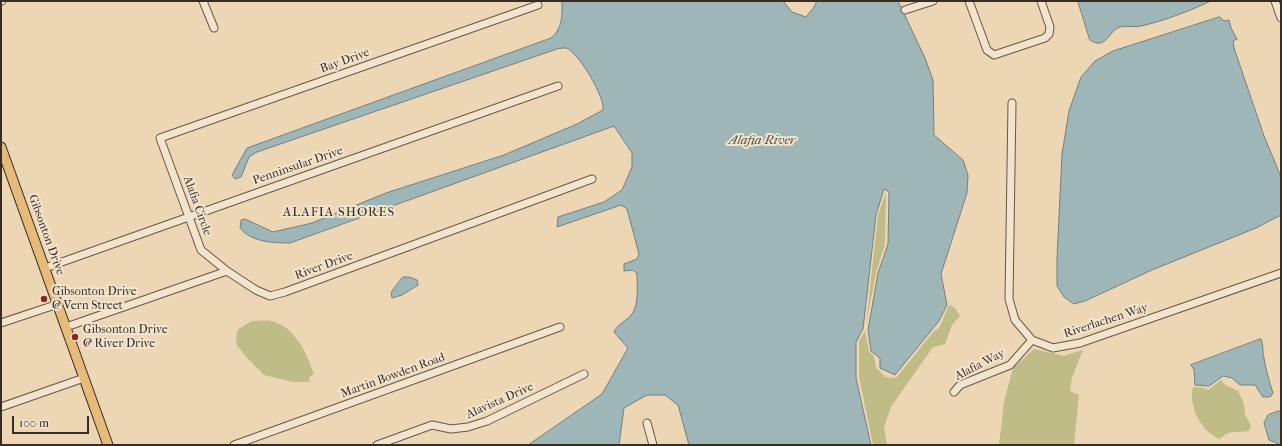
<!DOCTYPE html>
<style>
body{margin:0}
#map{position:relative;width:1282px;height:446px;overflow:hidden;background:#ecd6b4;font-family:"IM FELL French Canon",serif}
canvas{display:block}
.frame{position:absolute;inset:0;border:2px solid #392c24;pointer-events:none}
.scale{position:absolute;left:12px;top:416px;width:77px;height:18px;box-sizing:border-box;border:2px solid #392c24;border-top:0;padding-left:5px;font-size:12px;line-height:14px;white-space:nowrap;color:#392c24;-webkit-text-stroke:3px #f3e4ce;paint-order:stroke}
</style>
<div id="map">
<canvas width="1282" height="446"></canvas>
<div class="frame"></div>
<div class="scale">100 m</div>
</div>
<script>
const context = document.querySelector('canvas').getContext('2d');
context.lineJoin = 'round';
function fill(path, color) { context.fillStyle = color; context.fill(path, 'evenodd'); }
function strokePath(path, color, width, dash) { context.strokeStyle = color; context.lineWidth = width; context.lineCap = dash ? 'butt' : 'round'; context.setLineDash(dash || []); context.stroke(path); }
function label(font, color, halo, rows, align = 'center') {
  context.font = font + ' "IM FELL French Canon",serif'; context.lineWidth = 4; context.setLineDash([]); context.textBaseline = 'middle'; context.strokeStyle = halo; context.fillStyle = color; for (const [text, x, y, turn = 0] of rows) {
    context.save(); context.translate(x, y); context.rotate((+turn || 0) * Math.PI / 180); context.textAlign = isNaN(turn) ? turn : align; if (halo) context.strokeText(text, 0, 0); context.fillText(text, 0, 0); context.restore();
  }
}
fill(new Path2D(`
 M 886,192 L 885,244 L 876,273 L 866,324 L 878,215 Z
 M 949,305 L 955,308 L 960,316 L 952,325 L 945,344 L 933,347 L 891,407 L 884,427 L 887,445 L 873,445 L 859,377 L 859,341 L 865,331 L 869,351 L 874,356 L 876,368 L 886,377 L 896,378 L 934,331 L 939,328 Z
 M 252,321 C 258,321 266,320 271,321 C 295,326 307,354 314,374 L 309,377 L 310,382 L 293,382 L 264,375 L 246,357 L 236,344 L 237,330 Z
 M 1034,349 L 1064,356 L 1083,350 L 1072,377 L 1070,391 L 1079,395 L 1074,445 L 999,445 L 1004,402 L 1013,368 Z
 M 1221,380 L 1224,384 L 1238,391 L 1244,404 L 1245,414 L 1251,426 L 1249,431 C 1233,434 1234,428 1219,439 C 1201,431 1188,406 1193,387 L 1204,388 L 1208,390 Z`), '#bfbc88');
const water = new Path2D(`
 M 562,1 L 783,1 L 792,12 L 806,17 L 814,7 L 817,1 L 898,1 L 925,58 L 933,80 L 934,135 L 963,160 L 968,175 L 967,193 L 941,274 L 947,305 L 939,321 L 895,375 L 880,368 L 880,358 L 871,351 L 868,330 L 878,273 L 888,244 L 889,192 L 884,189 L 876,215 L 863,329 L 856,342 L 856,378 L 871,445 L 689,445 L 678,405 L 665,395 L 647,395 L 624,408 L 619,445 L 528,445 L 602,394 L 628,348 L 614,332 C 619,322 626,322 632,314 C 639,304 637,286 637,274 L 633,270 L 624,271 L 624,264 L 637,259 L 639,254 L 627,209 L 621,205 L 557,227 L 558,217 L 604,202 L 622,190 L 632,167 L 632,153 L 614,126 L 290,243 C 273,243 251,242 240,228 L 241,220 L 245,219 L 273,232 L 312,223 L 386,193 L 504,155 L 577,124 L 603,110 C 606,99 578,51 566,48 C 563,48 559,48 557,49 L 257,152 L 249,157 L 241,177 L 235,179 L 232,175 L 247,148 L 551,38 C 563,28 562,15 562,1 Z
 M 1078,1 L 1211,1 C 1189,11 1164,21 1141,26 C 1134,28 1126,25 1120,27 C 1108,31 1106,51 1090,40 Z
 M 1220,17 L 1224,21 L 1229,20 L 1231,28 L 1237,39 L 1233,41 L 1234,48 L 1264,136 L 1281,177 L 1281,215 L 1256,228 L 1152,270 L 1085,301 L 1074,304 L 1064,297 L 1057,286 L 1057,258 L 1062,154 L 1069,111 L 1081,77 L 1095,61 L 1113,51 Z
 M 403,277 L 409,277 L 417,280 L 418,285 L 402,295 L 392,298 L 391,293 Z
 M 1261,339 C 1264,345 1262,352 1264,358 C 1266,370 1269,381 1273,393 L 1270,397 L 1263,397 L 1255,385 L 1240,385 L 1232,378 L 1223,376 L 1209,386 L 1195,385 L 1194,370 L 1191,365 Z
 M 1279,411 L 1281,413 L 1281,445 L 1269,440 L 1264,423 L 1268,415 Z`);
fill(water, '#9fb6b9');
strokePath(water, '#767f7d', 1);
const minor = new Path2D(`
 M 1,1 L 2,1
 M 203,1 L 214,28
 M 969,1 L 987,50 L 994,55 L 1045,38 L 1049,34 L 1050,27 L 1041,1
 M 1275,1 L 1281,18
 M 905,10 L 933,1
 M 1012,103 L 1009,299 L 1015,320 L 1032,340 L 1053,348 L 1080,343 L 1281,273
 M 45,268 L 558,86
 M 227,271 L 201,250 L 160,138 L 538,5
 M 1,323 L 58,304
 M 66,327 L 227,271 L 256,290 L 270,296 L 285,292 L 592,179
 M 954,392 L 960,385 L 1010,365 L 1032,340
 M 1,407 L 84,378
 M 647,423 L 653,445
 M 234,445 L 560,327
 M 377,445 L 432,425 L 451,429 L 468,427 L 487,421 L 584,374`);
const major = new Path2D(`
 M 1,147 L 108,445`);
strokePath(minor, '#665648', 9);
strokePath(major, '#392c24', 11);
strokePath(minor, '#f3e4ce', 7);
strokePath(major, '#e6bb7a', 9);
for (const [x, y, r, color] of [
 [44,299,4,"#8f2418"],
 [75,337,4,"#8f2418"]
]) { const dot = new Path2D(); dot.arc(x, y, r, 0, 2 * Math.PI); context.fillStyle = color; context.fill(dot); strokePath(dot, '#f3e4ce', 1.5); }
label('12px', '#392c24', '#f3e4ce', [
 ["Bay Drive",345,61,-20],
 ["Penninsular Drive",298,166,-19],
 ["Alafia Circle",197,206,70],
 ["Gibsonton Drive",46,235,70],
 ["River Drive",324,266,-20],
 ["Riverlachen Way",1106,321,-18],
 ["Alafia Way",980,365,-27],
 ["Martin Bowden Road",393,376,-20],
 ["Alavista Drive",500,401,-24]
]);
label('12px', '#392c24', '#f3e4ce', [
 ["Gibsonton Drive",52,292],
 ["@ Vern Street",52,306],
 ["Gibsonton Drive",83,330],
 ["@ River Drive",83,344]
], 'left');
label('italic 13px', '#524e49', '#f3e4ce', [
 ["Alafia River",762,141]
]);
context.letterSpacing = '1px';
label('13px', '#392c24', '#f3e4ce', [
 ["ALAFIA SHORES",339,213]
]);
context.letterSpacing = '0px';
</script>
